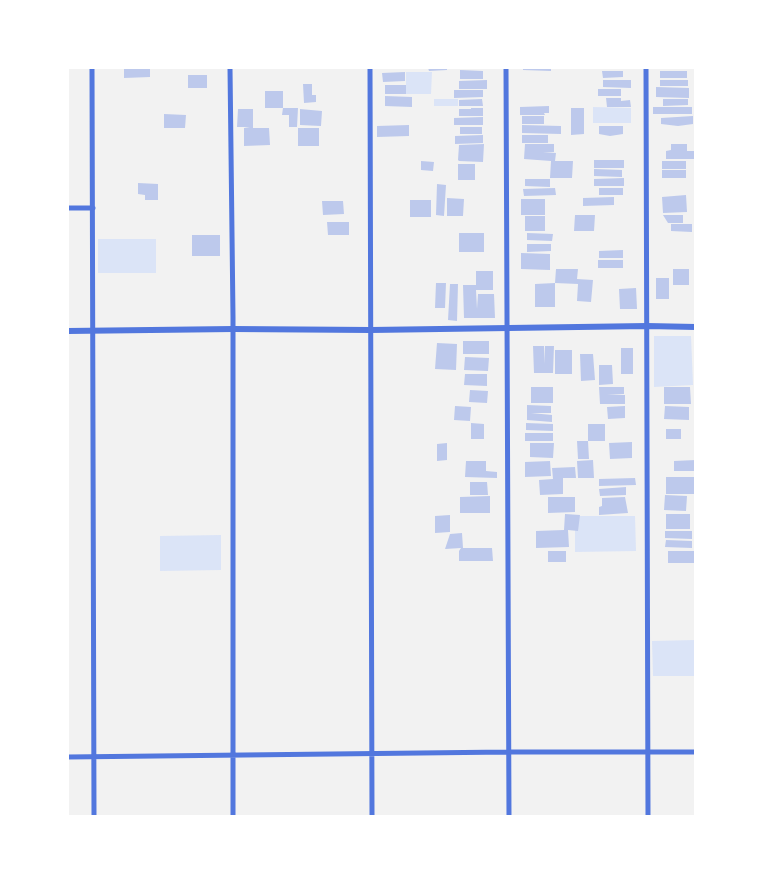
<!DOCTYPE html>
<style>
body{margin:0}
#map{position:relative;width:763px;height:884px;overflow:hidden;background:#f2f2f2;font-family:"Varela Round",sans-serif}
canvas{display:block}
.frame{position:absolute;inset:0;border:69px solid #fff;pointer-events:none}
</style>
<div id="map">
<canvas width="763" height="884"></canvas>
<div class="frame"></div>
</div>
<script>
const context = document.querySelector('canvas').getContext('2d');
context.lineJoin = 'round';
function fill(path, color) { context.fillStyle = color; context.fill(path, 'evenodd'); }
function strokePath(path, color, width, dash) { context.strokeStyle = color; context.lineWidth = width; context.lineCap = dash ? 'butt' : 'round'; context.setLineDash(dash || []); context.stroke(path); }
fill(new Path2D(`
 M 406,72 L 432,72 L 431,94 L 406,94 Z
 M 434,99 L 458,99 L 458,106 L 434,106 Z
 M 593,107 L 631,108 L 631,123 L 593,123 Z
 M 98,239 L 156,239 L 156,273 L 98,273 Z
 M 654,336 L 691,336 L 693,385 L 654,387 Z
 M 575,516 L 635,516 L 636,551 L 575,552 Z
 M 221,535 L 221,570 L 160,571 L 160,536 Z
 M 695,640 L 695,676 L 653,676 L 652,641 Z`), '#dbe4f7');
fill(new Path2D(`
 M 124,68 L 150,68 L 150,77 L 124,78 Z
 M 428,68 L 447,68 L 447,70 L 429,71 Z
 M 523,68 L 551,68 L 551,71 L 523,70 Z
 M 460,70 L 483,71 L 483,79 L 460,79 Z
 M 602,71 L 623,71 L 623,77 L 603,78 Z
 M 660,71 L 687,71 L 687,78 L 660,78 Z
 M 405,72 L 405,81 L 383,82 L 382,73 Z
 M 188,75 L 207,75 L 207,88 L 188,88 Z
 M 487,80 L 487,89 L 459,89 L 459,81 Z
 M 603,80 L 631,80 L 631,88 L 603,87 Z
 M 660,80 L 688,80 L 688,86 L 660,86 Z
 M 303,84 L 312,84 L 312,95 L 316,95 L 316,102 L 304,103 Z
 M 385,85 L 406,85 L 406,94 L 385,94 Z
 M 656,87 L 689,88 L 689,98 L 656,97 Z
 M 598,89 L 621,89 L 621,96 L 598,96 Z
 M 454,90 L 483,90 L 483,97 L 454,98 Z
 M 265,91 L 283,91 L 283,108 L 265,108 Z
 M 385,96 L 412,97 L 412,107 L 385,106 Z
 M 606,98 L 621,98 L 621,101 L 630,100 L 631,107 L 607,107 Z
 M 482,99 L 483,106 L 459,106 L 459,100 Z
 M 663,99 L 688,99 L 688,105 L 663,106 Z
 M 549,106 L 549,113 L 544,113 L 545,115 L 520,115 L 520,107 Z
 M 653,107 L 692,107 L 692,114 L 653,114 Z
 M 283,108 L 298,108 L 297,127 L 289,127 L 289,115 L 282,115 Z
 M 471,108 L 483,108 L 483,116 L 459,116 L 459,109 L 471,109 Z
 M 571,108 L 584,108 L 584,134 L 571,135 Z
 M 238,109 L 253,109 L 253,128 L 269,128 L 270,145 L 244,146 L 244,128 L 250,127 L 237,127 Z
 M 300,109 L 322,111 L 321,126 L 300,125 Z
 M 164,114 L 186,115 L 185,128 L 164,128 Z
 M 522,116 L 544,116 L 544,124 L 522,124 Z
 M 693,116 L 693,124 L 678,126 L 661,124 L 661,118 Z
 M 483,117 L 483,125 L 454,125 L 454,118 Z
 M 409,125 L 409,136 L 377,137 L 377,126 Z
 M 522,125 L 561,126 L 561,134 L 522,133 Z
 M 599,126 L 623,126 L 623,134 L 610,136 L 599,134 Z
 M 460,127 L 482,127 L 482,134 L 460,134 Z
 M 298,128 L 319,128 L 319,146 L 298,146 Z
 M 483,135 L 483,143 L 455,144 L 455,136 Z
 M 522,135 L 548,135 L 548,143 L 522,143 Z
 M 484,144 L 483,162 L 459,161 L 458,160 L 459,145 Z
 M 525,144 L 554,144 L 554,152 L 543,152 L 556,153 L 555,161 L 573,161 L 572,178 L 550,178 L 551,161 L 524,159 Z
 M 671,144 L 687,144 L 687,151 L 696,151 L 696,159 L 666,159 L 666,151 L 671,150 Z
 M 594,160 L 624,160 L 624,168 L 594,168 Z
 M 421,161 L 434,162 L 433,171 L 421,170 Z
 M 662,161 L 686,161 L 686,169 L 662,169 Z
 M 458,164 L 475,164 L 475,180 L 458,180 Z
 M 594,169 L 622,170 L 622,177 L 594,176 Z
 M 662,170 L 686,170 L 686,178 L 662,178 Z
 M 624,178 L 624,186 L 594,186 L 594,179 Z
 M 525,179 L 550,179 L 550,187 L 525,186 Z
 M 138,183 L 158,184 L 158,200 L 145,200 L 145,195 L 138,194 Z
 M 437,184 L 446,185 L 444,216 L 436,215 Z
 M 555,188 L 556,195 L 524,196 L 523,189 Z
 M 599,188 L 623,188 L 623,195 L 599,195 Z
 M 686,195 L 687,212 L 663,213 L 662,197 Z
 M 614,197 L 614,205 L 583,206 L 583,198 Z
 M 447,198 L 464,199 L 463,216 L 447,216 Z
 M 521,199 L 545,199 L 545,215 L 521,215 Z
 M 410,200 L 431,200 L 431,217 L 410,217 Z
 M 322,201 L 343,201 L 344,214 L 323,215 Z
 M 575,215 L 595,215 L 594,231 L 574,231 Z
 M 663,215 L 683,215 L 683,223 L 668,223 Z
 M 525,216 L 545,216 L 545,231 L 525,231 Z
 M 327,222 L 349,222 L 349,235 L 328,235 Z
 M 671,224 L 692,224 L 692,232 L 671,231 Z
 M 459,233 L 484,233 L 484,252 L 459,252 Z
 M 527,233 L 553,234 L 552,241 L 527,240 Z
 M 192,235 L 220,235 L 220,256 L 192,256 Z
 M 527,244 L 551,244 L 551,251 L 527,252 Z
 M 623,250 L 623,258 L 599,258 L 599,251 Z
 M 521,253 L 550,254 L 550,270 L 521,269 Z
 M 598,260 L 623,260 L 623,268 L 598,268 Z
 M 556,269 L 578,269 L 577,279 L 593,280 L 591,302 L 577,301 L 578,284 L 555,283 Z
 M 673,269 L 689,269 L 689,285 L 673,285 Z
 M 476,271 L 493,271 L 493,290 L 476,290 L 477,309 L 478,294 L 494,294 L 495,318 L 464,318 L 463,285 L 476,285 Z
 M 656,278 L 669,278 L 669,299 L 656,299 Z
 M 436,283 L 446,283 L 445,308 L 435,308 Z
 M 555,283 L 555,307 L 535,307 L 535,284 Z
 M 450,284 L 458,284 L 457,321 L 448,320 Z
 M 636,288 L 637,309 L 620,309 L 619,289 Z
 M 463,341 L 489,341 L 489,354 L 463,354 Z
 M 437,343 L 457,344 L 456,370 L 435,369 Z
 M 533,346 L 544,346 L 544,364 L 545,346 L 554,346 L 553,373 L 534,373 Z
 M 621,348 L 633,348 L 633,374 L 621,374 Z
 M 555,350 L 572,350 L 572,374 L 555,374 Z
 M 580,354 L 593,354 L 595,380 L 581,381 Z
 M 465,357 L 489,358 L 488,371 L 464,370 Z
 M 599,365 L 612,365 L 613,384 L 599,385 Z
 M 465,374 L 487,374 L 487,386 L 464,385 Z
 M 531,387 L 553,387 L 553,403 L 531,403 Z
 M 599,387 L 624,387 L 624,394 L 607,395 L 625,395 L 625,404 L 600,404 Z
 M 664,387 L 690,387 L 691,404 L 664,404 Z
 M 470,390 L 488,391 L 487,403 L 469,402 Z
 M 527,405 L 551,406 L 551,413 L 531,413 L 552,415 L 552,422 L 527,420 Z
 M 455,406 L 471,407 L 470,421 L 454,420 Z
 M 625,406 L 625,418 L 608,419 L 607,407 Z
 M 665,406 L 689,407 L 689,420 L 664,419 Z
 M 471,423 L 484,424 L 484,439 L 471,439 Z
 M 526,423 L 553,424 L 553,431 L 526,430 Z
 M 588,424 L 605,424 L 605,441 L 588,441 Z
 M 666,429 L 681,429 L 681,439 L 666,439 Z
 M 525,433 L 553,433 L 553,441 L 525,441 Z
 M 577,441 L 588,441 L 589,459 L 578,459 Z
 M 632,442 L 632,458 L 610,459 L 609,443 Z
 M 447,443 L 447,460 L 437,461 L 437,444 Z
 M 530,443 L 554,443 L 553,458 L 530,457 Z
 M 593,460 L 594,478 L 578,478 L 577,461 Z
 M 696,460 L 696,471 L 674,471 L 674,461 Z
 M 466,461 L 486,461 L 486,471 L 497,472 L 497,478 L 465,477 Z
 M 550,461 L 551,476 L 525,477 L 525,462 Z
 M 575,467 L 576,478 L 563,478 L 563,494 L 540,495 L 539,480 L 553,479 L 552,468 Z
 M 666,477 L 696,477 L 696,494 L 666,494 Z
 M 635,478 L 636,485 L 599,486 L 599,479 Z
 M 470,482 L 487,482 L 488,495 L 470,495 Z
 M 626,487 L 626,495 L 600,496 L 599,489 Z
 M 665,495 L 687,496 L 686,511 L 664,510 Z
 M 490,496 L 490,513 L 460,513 L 460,497 Z
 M 548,497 L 575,497 L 575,512 L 548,513 Z
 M 625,497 L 628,513 L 599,515 L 599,507 L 602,506 L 602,498 Z
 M 565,514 L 580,515 L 578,531 L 568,530 L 569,547 L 536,548 L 536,531 L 564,530 Z
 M 666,514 L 690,514 L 690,529 L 666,529 Z
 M 450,515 L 450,532 L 435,533 L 435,516 Z
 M 665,531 L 692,531 L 692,539 L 665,538 Z
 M 462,533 L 463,548 L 492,548 L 493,561 L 459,561 L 459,551 L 461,548 L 445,549 L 450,534 Z
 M 666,540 L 692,541 L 692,548 L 665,547 Z
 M 548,551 L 566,551 L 566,562 L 548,562 Z
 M 668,551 L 694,551 L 694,563 L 668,563 Z`), '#bdc9ec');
strokePath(new Path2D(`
 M 92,68 L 94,816
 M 230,68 L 233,317 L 233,816
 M 370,68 L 372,816
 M 506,68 L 509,816
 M 646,68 L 648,816
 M 68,208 L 93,208
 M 68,757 L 508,752 L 696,752`), '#5277de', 5);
strokePath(new Path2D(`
 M 68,331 L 233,329 L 371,330 L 647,326 L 696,327`), '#5277de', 6);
</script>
